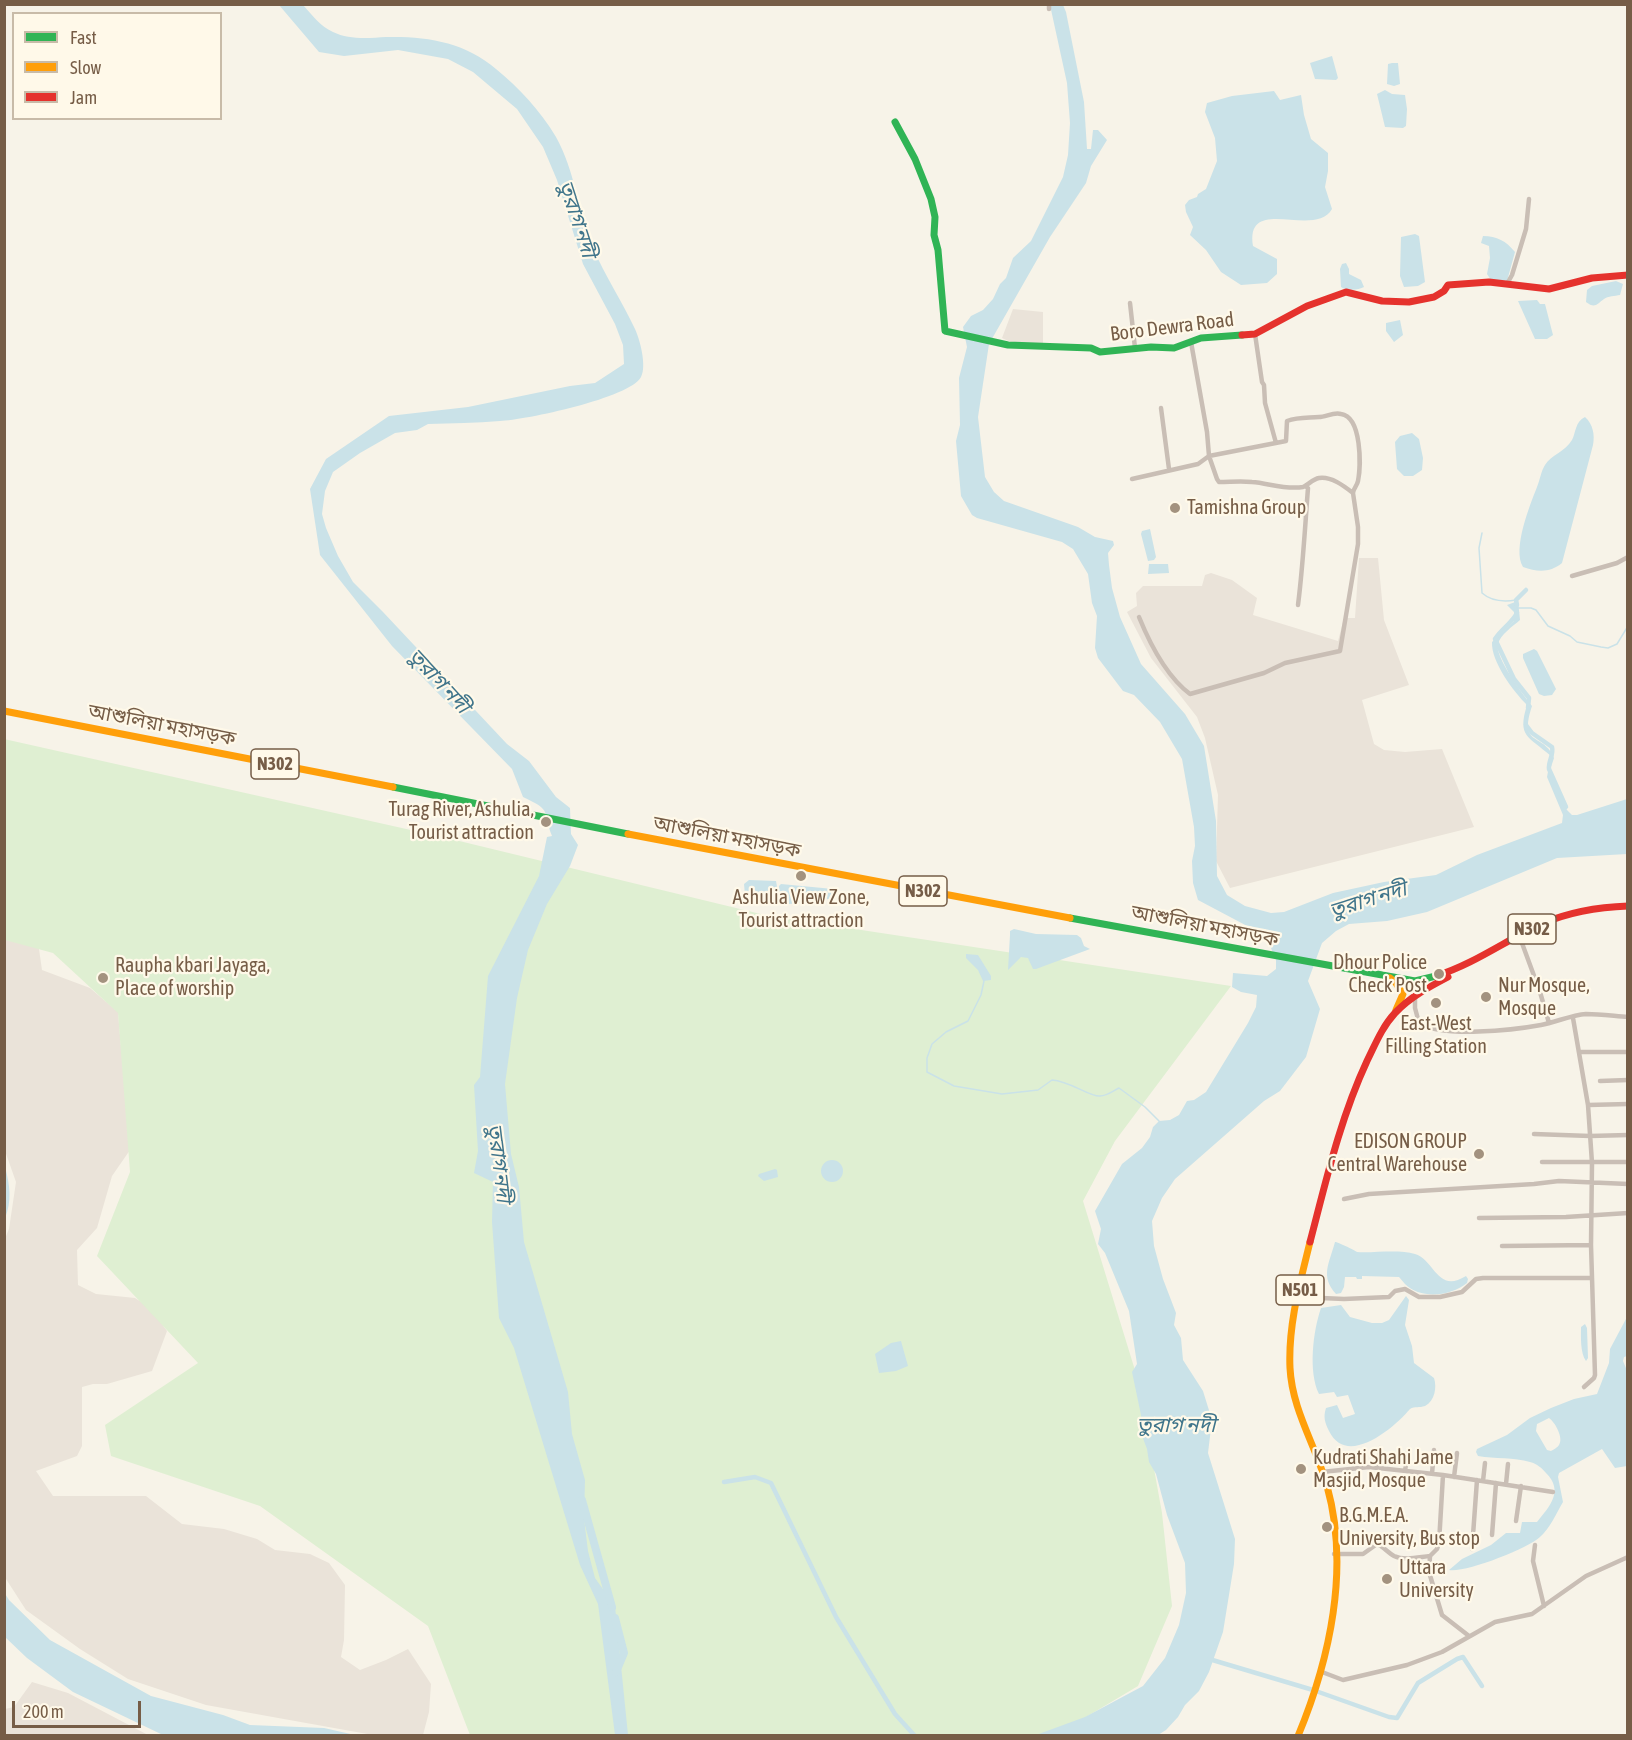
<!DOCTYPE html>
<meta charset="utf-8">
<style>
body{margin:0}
#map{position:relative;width:1632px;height:1740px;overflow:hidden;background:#f7f3e8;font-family:"Asap Condensed",sans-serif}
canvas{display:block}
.frame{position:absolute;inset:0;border:6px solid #765d47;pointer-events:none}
.legend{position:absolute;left:12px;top:12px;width:210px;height:108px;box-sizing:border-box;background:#fff9e9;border:2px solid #c8bba8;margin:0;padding:8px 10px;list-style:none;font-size:18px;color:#765d47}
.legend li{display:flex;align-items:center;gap:12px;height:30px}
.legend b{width:30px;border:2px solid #c8bba8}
.scale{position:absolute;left:12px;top:1701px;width:129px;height:27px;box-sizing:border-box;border:3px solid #765d47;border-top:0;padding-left:8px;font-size:18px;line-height:21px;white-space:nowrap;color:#765d47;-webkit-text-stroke:4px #fff9e9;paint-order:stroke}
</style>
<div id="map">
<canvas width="1632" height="1740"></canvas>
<div class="frame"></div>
<ul class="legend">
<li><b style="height:8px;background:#30b455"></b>Fast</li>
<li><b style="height:8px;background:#ff9f0a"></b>Slow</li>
<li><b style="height:8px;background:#e5322d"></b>Jam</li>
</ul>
<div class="scale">200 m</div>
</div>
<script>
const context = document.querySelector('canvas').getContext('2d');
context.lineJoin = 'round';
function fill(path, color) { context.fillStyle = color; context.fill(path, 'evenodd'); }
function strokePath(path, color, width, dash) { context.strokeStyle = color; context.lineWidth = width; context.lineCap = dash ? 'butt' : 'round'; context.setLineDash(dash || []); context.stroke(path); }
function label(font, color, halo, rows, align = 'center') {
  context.font = font + ' "Asap Condensed","Noto Sans Bengali",sans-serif'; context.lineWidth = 4.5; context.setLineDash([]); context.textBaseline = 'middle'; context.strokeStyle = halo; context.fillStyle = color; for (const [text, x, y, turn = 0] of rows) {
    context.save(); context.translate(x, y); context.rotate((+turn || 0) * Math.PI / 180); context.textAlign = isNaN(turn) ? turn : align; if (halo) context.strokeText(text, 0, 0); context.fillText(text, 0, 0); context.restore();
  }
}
fill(new Path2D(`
 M 1013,309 L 1043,312 L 1043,347 L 1015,344 L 1002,338 Z
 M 1359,558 L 1378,558 L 1384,620 L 1409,685 L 1362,700 L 1374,744 L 1384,750 L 1405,752 L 1442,749 L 1474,827 L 1230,888 L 1216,861 L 1218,795 L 1205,738 L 1197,717 L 1151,658 L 1127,612 L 1137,606 L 1136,593 L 1143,586 L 1202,586 L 1205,575 L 1211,573 L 1232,580 L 1257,598 L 1253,615 L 1338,641 L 1344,618 L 1355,618 Z
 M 4,928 L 37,935 L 42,970 L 90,988 L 118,1012 L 130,1150 L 112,1176 L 97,1228 L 77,1250 L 78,1285 L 96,1294 L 135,1298 L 151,1308 L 167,1331 L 152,1371 L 107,1384 L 93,1384 L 82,1387 L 82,1446 L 77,1456 L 36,1471 L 53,1496 L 146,1496 L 182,1524 L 224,1529 L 257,1539 L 275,1550 L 310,1554 L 329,1563 L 345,1585 L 344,1640 L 341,1657 L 360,1670 L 386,1660 L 408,1649 L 431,1684 L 429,1712 L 423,1735 L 373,1735 L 206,1705 L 128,1679 L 80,1649 L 26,1610 L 6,1579 L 4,1241 L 9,1229 L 16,1182 L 4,1148 Z
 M 32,1682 L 68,1693 L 148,1735 L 5,1735 L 5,1709 L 14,1707 Z`), '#eae3d9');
fill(new Path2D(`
 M 4,739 L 451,839 L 769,916 L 1231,986 L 1115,1141 L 1083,1201 L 1138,1380 L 1162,1513 L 1172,1606 L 1138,1686 L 1056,1735 L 470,1735 L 428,1626 L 260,1506 L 111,1456 L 105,1425 L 198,1363 L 97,1256 L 130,1172 L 118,1013 L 53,953 L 5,940 Z`), '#dfefd2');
fill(new Path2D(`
 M 279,5 L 303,5 C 312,15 320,26 333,32 C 349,40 369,38 386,37 C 426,36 465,42 496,69 C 519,88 540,110 556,137 C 575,171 578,211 593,248 C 605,276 622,301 635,329 C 640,340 647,366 641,377 C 630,398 525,420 500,421 C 476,423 452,423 428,424 L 417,430 L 395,433 L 360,453 L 333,472 L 325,491 L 322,514 L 326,528 L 338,556 L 353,582 L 383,612 L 507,744 L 529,761 L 556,797 L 570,808 L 571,834 L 578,845 L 570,866 L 547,904 L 528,950 L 517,998 L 505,1084 L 511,1154 L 519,1187 L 524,1242 L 568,1392 L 572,1434 L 585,1480 L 584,1519 L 588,1551 L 595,1578 L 615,1606 L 628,1735 L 615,1735 L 598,1604 L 580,1565 L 514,1348 L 499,1318 L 492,1222 L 493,1182 L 474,1173 L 478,1151 L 474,1085 L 480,1077 L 488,976 L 539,876 L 547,837 L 552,836 C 542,810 553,811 523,797 L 512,769 L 392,646 L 320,555 L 310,489 L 326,459 L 389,416 L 468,407 L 570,386 L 595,383 L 624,364 L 623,345 L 615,324 L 583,264 L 557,180 L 543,147 L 517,109 L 473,72 L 448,59 L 398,50 L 344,56 L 319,52 Z
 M 1050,5 L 1063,5 L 1066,12 L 1084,102 L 1087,149 L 1091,149 L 1093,130 L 1098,130 L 1107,140 L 1091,166 L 1086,183 L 1050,237 L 989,344 L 978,417 L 985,477 L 994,492 L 1004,501 L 1078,527 L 1095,537 L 1113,541 L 1114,545 L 1108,553 L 1109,565 L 1112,588 L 1120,617 L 1141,664 L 1185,714 L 1204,746 L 1216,821 L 1217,876 L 1227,895 L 1245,906 L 1271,913 L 1284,912 L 1333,893 L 1384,882 L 1436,875 L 1477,855 L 1562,823 L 1563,815 L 1547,777 L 1551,756 C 1528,736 1517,737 1527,705 C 1514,692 1491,662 1492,642 L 1514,621 L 1514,612 L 1507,605 L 1518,601 L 1520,620 C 1513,626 1500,635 1498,644 C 1494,656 1524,696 1532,706 C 1518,748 1544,732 1554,758 L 1550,770 L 1551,776 L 1567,810 L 1572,815 L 1577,815 L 1627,799 L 1627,854 L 1557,858 L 1427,912 L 1387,921 L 1349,924 L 1336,931 L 1322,943 L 1308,981 L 1320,1009 L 1306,1057 L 1280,1091 L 1264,1101 L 1175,1179 L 1162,1198 L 1152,1221 L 1154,1246 L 1163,1279 L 1176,1313 L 1174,1325 L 1181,1338 L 1183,1360 L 1203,1391 L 1212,1420 L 1208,1453 L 1235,1539 L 1234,1564 L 1223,1632 L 1209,1672 L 1199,1691 L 1185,1705 L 1178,1717 L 1166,1730 L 1158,1735 L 1036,1735 L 1085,1717 L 1143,1686 L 1165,1658 L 1179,1625 L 1186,1593 L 1185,1563 L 1167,1515 L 1156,1474 L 1149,1462 L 1147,1449 L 1141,1433 L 1141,1415 L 1132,1372 L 1137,1364 L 1129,1311 L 1105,1253 L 1098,1244 L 1101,1229 L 1095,1211 L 1122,1164 L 1142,1148 L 1150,1137 L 1153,1127 L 1159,1121 L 1170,1120 L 1179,1115 L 1187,1101 L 1194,1100 L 1206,1092 L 1248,1023 L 1256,1007 L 1257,995 L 1241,992 L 1232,987 L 1233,973 L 1267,976 L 1276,969 L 1276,960 L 1266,936 L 1198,900 L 1193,883 L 1192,861 L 1195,846 L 1194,827 L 1182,759 L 1160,722 L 1134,695 L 1123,691 L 1098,658 L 1095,648 L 1097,616 L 1092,603 L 1088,574 L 1073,549 L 1062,542 L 977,518 L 972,515 L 961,496 L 956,441 L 960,425 L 959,378 L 967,347 L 963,327 L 971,316 L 983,310 L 993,299 L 1000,284 L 1006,278 L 1013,258 L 1031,241 L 1063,177 L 1068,155 L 1070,123 L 1067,83 Z
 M 1332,56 L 1338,78 L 1336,80 L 1315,79 L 1310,63 Z
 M 1392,63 L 1398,63 L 1400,84 L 1394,86 L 1387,84 L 1388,64 Z
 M 1385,90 L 1392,94 L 1405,95 L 1407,109 L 1406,126 L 1403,128 L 1385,127 L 1377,94 Z
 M 1274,91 L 1280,100 L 1301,95 L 1304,115 L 1311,139 L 1328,153 L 1328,171 L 1325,187 L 1332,209 C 1315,239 1245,194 1253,246 L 1277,259 L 1277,274 L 1267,283 L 1241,285 L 1221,272 L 1206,250 L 1190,235 L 1193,227 L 1186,212 L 1185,205 L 1189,200 L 1197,197 L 1198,194 L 1206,189 L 1217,161 L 1215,138 L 1205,112 L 1207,103 L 1232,96 Z
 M 1415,234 L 1419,236 L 1425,282 L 1418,286 L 1404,287 L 1400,276 L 1401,237 Z
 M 1483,236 C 1497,236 1506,241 1515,252 L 1507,281 L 1491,280 L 1487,274 L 1490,258 L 1489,246 L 1481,243 Z
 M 1346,263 L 1349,269 L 1349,274 L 1361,280 L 1364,287 C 1359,290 1346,291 1341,287 L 1340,269 L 1342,264 Z
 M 1616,281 L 1623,284 L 1620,295 C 1615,296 1608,296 1604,299 C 1597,304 1595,309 1586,302 L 1587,290 L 1592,286 Z
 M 1537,300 L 1540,304 L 1545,304 L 1553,335 L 1547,339 L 1535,339 L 1518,301 Z
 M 1400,320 L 1403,335 L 1394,342 L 1386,331 L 1386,323 Z
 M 1585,417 C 1593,424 1595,435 1593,445 L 1562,563 C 1550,573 1537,572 1523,567 C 1512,549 1530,505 1537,487 C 1540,480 1541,471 1545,465 C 1551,455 1565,452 1572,440 C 1576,432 1575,422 1585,417 Z
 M 1412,433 L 1419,439 L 1423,458 L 1422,470 L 1413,476 L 1404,476 L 1397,469 L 1395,442 L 1400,436 Z
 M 1150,529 L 1156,557 L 1154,560 L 1148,561 L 1141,534 L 1142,531 Z
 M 1149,564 L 1168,564 L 1169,573 L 1148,574 Z
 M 1534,649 L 1537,651 L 1556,689 L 1552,695 L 1544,696 L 1539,694 L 1523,658 L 1523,654 Z
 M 749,880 L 776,881 L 778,892 L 773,895 L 745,895 L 744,884 Z
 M 781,884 L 833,889 L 836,891 L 836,898 L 782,905 L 780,902 L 779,886 Z
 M 1014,929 L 1036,934 L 1077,935 L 1081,938 L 1084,946 L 1090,949 L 1036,969 L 1033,969 L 1028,958 L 1021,957 L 1008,970 L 1010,935 L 1010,931 Z
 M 966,954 L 978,955 L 991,976 L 991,980 L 983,981 L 978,970 L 966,958 Z
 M821 1171a11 11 0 1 1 22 0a11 11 0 1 1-22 0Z
 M 5,1167 C 10,1185 12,1201 5,1218 Z
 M 775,1169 L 777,1170 L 778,1177 L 764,1181 L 758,1176 L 759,1174 Z
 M 1335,1242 C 1338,1242 1354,1250 1357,1252 C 1375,1253 1399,1249 1415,1254 C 1435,1260 1437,1294 1466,1276 L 1468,1279 L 1467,1283 C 1451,1296 1421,1300 1405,1284 C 1403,1282 1401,1279 1399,1277 L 1362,1276 L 1362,1279 L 1357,1279 L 1356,1277 L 1345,1277 L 1344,1287 L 1341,1293 L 1336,1294 C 1320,1276 1329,1264 1335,1242 Z
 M 1406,1296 L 1409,1300 L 1405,1325 L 1412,1346 L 1414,1363 L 1434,1378 C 1437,1387 1435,1401 1425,1406 C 1419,1408 1415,1406 1410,1409 C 1394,1428 1347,1468 1329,1431 C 1325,1423 1323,1417 1326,1408 L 1337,1405 L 1343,1418 L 1355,1414 L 1348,1395 L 1337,1397 L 1334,1392 L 1319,1394 C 1308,1372 1313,1331 1321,1308 L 1341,1305 L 1350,1317 L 1372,1323 L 1382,1323 L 1389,1320 Z
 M 1627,1317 L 1627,1356 L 1624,1357 L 1623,1361 L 1628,1373 L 1627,1466 L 1615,1468 L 1602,1449 L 1559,1473 L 1558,1477 L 1563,1502 C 1556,1514 1550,1528 1540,1537 C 1527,1549 1465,1573 1449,1570 L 1462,1559 L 1491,1545 L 1506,1533 L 1520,1533 L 1522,1522 L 1537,1522 C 1550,1506 1564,1491 1546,1473 C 1542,1468 1537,1464 1530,1462 C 1514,1457 1495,1459 1478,1456 L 1476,1452 L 1477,1449 L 1507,1435 L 1530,1418 L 1551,1408 L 1574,1399 L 1597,1394 L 1609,1363 L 1610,1349 ZM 1549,1418 C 1555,1422 1564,1438 1559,1445 C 1558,1447 1553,1450 1551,1451 L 1547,1450 L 1536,1431 L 1537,1424 Z
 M 1585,1324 L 1587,1328 L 1588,1358 L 1586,1361 C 1580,1353 1581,1337 1581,1327 Z
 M 901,1341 L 908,1366 L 896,1371 L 879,1373 L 875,1354 L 891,1343 Z
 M 4,1592 L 9,1600 L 50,1640 L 151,1696 L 223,1715 L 250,1725 L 324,1728 L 355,1735 L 163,1735 L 73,1692 L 27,1658 L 5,1637 Z`), '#cae2e8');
strokePath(new Path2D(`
 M 1482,533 L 1479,548 L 1482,593 C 1491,601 1504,602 1516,600
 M 1518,608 L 1531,608 L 1536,610 L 1548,626 L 1570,636 L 1577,642 L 1601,647 L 1608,648 L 1617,644 L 1628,626
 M 984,981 L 981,995 L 968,1021 L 946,1032 L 932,1044 L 927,1058 L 927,1072 L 954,1086 L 1002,1094 L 1038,1090 L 1052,1080 C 1070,1081 1090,1097 1100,1096 C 1107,1096 1113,1091 1119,1088 L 1145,1107 L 1159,1121`), '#cae2e8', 1.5);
strokePath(new Path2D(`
 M 1517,605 L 1516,600 L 1526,590
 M 1517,613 C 1511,624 1501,629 1495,639 L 1514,679 L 1529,698 L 1528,708
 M 1526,725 L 1532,733 L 1552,747 C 1554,755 1548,761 1549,769 L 1566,807
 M 724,1482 L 755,1477 L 771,1483 L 836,1617 L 895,1714 L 915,1736
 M 1209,1659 L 1313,1690 L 1389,1717 L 1397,1718 L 1418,1683 L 1457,1659 L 1463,1657 L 1482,1686`), '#cae2e8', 4.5);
strokePath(new Path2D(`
 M 582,1500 L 612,1607
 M 615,1618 L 624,1653 L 616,1672`), '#cae2e8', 8);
strokePath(new Path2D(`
 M 1049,4 L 1049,9
 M 1507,284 L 1512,275 L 1526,229 L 1529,199
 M 1130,303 L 1135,348
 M 1255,334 L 1262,382 L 1264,385 L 1265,403 L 1276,443
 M 1161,408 L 1169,469
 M 1132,479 L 1198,464 L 1209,456 L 1286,441 L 1287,421 C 1298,417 1307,418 1319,417 C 1326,417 1333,412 1341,414 C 1362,417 1361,466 1358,481 C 1357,486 1354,487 1353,493
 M 1572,576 L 1617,563 L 1628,557
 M 1298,605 C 1303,566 1305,527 1308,488 L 1305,486
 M 1139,617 C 1150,644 1166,676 1190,694 L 1264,673 L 1285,663 L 1340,651 L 1358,544 L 1358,527 L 1353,493 C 1344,486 1331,476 1319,478 C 1313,479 1308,485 1303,487 C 1285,490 1268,483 1252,482 C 1241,481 1230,482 1219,482 L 1217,479 L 1209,456 L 1207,432 L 1191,342
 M 1519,935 L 1540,992 L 1549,1023
 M 1415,997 L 1415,1008 L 1419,1023 C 1442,1038 1514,1030 1541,1025 C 1556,1022 1572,1015 1586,1014 C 1600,1014 1614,1016 1628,1017
 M 1573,1018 L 1588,1105 L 1592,1163 L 1591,1245 L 1595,1375 L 1594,1378 L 1584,1387
 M 1579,1052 L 1628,1052
 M 1600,1081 L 1628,1080
 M 1588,1105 L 1628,1104
 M 1534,1134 L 1590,1136 L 1628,1135
 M 1542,1162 L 1628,1162
 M 1344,1199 L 1369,1194 L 1534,1184 L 1559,1181 L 1628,1184
 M 1479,1218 L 1566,1217 L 1628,1213
 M 1502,1246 L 1591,1245
 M 1299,1297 L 1344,1299 L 1389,1297 L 1395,1291 L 1405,1289 L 1419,1297 L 1440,1297 L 1462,1292 L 1476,1279 L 1483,1278 L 1592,1278
 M 1378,1467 L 1380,1448
 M 1405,1471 L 1408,1452
 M 1322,1472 L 1369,1467 L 1443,1475 L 1553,1492
 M 1432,1474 L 1434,1450
 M 1454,1477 L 1457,1453
 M 1483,1481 L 1485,1463
 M 1506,1484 L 1508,1464
 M 1516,1521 L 1521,1486
 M 1492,1535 L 1496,1483
 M 1535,1545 L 1533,1561 L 1544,1606
 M 1472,1549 L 1477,1480
 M 1334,1554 L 1363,1554 L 1377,1544 C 1384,1547 1388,1553 1394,1556 C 1405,1561 1419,1557 1430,1556 L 1429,1572 L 1442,1615 L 1469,1636
 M 1430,1556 L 1437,1549 L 1439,1543 L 1443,1475
 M 1322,1672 L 1343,1680 L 1407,1665 L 1442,1652 L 1495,1622 L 1532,1614 L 1586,1576 L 1628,1557`), '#c9beb5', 4.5);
strokePath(new Path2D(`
 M 895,122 L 915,159 L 931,199 L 935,217 L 934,235 L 938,250 L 945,331 L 1008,345 L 1091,348 L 1100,352 L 1151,347 L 1174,348 L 1201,338 L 1242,335
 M 393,787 L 628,834
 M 1070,918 L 1415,981 L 1436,976`), '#30b455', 7);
strokePath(new Path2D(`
 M 4,711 L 393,787
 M 628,834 L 1070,918
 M 1390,978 L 1396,983 L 1403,994 L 1396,1010
 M 1298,1736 C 1330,1659 1350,1568 1327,1486 C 1316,1446 1292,1410 1290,1368 C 1288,1325 1300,1283 1310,1242`), '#ff9f0a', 7);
strokePath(new Path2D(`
 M 1242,335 L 1255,334 L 1307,306 L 1346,292 L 1382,301 L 1409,302 L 1434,297 L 1444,291 L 1448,285 L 1489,282 L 1549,289 L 1592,278 L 1628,275
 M 1436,976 C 1474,964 1505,941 1541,924 C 1569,912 1598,907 1628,906
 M 1310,1242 C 1326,1181 1340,1119 1367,1061 C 1375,1045 1382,1027 1395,1013 C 1410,997 1429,987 1448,977`), '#e5322d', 7);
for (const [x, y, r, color] of [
 [1175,508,6,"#a3927f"],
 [546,822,6,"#a3927f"],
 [801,876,6,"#a3927f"],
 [1439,974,6,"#a3927f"],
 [103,978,6,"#a3927f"],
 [1486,997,6,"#a3927f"],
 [1436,1003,6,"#a3927f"],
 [1479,1154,6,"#a3927f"],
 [1301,1469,6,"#a3927f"],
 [1327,1527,6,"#a3927f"],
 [1387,1579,6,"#a3927f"]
]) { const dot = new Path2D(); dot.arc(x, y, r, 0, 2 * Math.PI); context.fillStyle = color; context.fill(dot); strokePath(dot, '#fff9e9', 2); }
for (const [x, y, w] of [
 [275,764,48],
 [923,891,48],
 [1532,929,48],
 [1300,1290,48]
]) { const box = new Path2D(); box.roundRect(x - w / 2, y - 15, w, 30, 4.5); context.fillStyle = '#fff9e9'; context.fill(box); strokePath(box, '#765d47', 1.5); }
label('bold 18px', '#765d47', null, [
 ["N302",275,764],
 ["N302",923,891],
 ["N302",1532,929],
 ["N501",1300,1290]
]);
label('20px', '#765d47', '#fff9e9', [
 ["Boro Dewra Road",1172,327,-7],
 ["আশুলিয়া মহাসড়ক",162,725,11],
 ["আশুলিয়া মহাসড়ক",727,837,11],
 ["আশুলিয়া মহাসড়ক",1205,926,11]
]);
label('20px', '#765d47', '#fff9e9', [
 ["Tamishna Group",1187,508],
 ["Turag River, Ashulia,",534,810,"right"],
 ["Tourist attraction",534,833,"right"],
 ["Ashulia View Zone,",801,898,"center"],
 ["Tourist attraction",801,921,"center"],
 ["Dhour Police",1427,963,"right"],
 ["Check Post",1427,986,"right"],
 ["Raupha kbari Jayaga,",115,966],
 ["Place of worship",115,989],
 ["Nur Mosque,",1498,986],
 ["Mosque",1498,1009],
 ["East-West",1436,1024,"center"],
 ["Filling Station",1436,1047,"center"],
 ["EDISON GROUP",1467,1142,"right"],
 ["Central Warehouse",1467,1165,"right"],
 ["Kudrati Shahi Jame",1313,1458],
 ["Masjid, Mosque",1313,1481],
 ["B.G.M.E.A.",1339,1516],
 ["University, Bus stop",1339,1539],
 ["Uttara",1399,1568],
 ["University",1399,1591]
], 'left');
label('italic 21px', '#40758b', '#fff9e9', [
 ["তুরাগ নদী",577,219,72],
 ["তুরাগ নদী",439,681,47],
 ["তুরাগ নদী",1368,900,-17],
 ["তুরাগ নদী",499,1163,83],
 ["তুরাগ নদী",1176,1425]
]);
</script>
